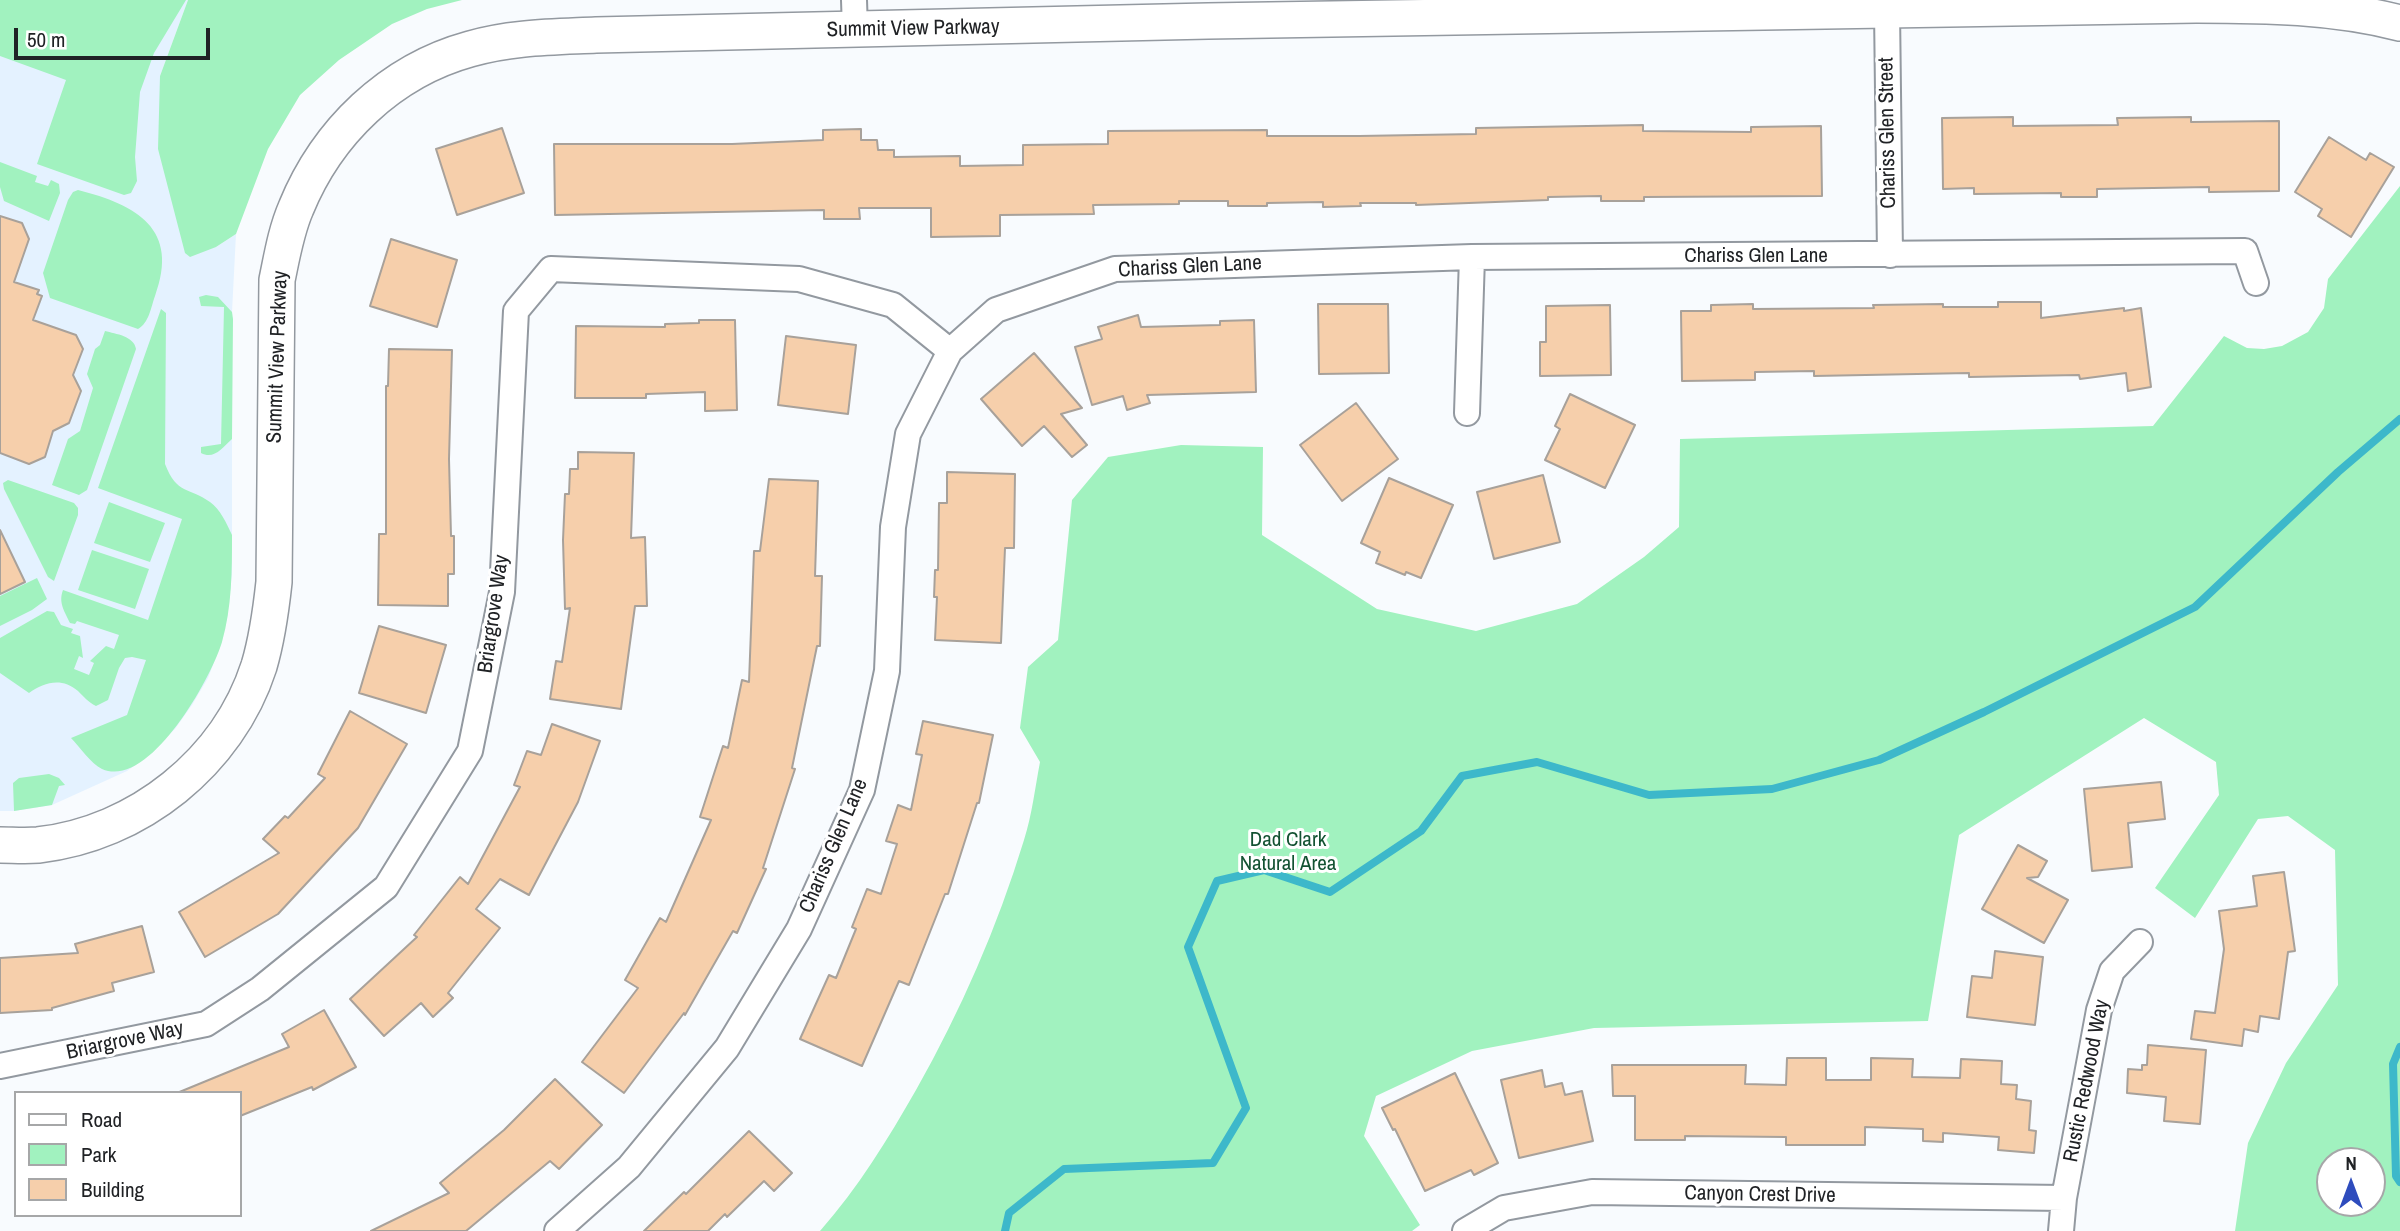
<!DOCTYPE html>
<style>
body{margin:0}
#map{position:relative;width:2400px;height:1231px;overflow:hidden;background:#f8fbfe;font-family:"Archivo Narrow",sans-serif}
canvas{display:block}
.legend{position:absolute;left:14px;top:1091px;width:228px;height:126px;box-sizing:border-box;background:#fff;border:2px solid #a6a7a8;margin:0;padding:9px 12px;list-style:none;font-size:21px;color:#202225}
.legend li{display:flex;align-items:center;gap:14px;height:35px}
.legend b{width:35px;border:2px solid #a6a7a8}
.north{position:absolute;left:2316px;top:1147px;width:70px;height:70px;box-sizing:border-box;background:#fff;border:2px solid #a6a7a8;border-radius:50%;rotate:0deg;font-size:19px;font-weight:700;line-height:28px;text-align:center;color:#202225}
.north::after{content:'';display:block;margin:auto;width:24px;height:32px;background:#2e4cbd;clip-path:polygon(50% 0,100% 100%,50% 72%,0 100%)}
.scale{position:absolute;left:14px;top:28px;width:196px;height:32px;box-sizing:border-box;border:4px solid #202225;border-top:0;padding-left:9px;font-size:21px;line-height:24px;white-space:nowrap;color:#202225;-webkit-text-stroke:5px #fff;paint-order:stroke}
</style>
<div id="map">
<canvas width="2400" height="1231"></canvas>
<ul class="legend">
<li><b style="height:9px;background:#fff"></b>Road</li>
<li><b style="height:19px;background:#a1f2bf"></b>Park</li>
<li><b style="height:19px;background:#f6cfab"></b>Building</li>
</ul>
<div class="north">N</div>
<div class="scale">50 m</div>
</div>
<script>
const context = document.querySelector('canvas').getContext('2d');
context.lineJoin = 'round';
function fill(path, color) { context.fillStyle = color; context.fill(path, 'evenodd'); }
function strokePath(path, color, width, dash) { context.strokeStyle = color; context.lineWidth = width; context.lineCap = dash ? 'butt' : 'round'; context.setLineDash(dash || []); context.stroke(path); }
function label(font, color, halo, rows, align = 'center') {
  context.font = font + ' "Archivo Narrow",sans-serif'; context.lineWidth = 6; context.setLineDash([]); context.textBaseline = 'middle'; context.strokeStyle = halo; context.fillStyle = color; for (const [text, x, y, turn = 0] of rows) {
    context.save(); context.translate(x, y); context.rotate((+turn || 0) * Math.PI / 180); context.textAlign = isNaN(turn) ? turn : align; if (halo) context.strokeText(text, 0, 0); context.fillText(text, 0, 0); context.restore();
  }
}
fill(new Path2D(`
 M 0,0 L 188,0 L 160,76 L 216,247 L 236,234 L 232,312 L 232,574 L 227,619 L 221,644 L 208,678 L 192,705 L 175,729 L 141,761 L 127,771 L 52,805 L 14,811 L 0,811 Z`), '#e4f2ff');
fill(new Path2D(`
 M 0,0 L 186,0 L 154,53 L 140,92 L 135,157 L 137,181 L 131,193 L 124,195 L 37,164 L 66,80 L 0,56 Z
 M 188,0 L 462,0 L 427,9 L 392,24 L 339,60 L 300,95 L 268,149 L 236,234 L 216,247 L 190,257 L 185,253 L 158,149 L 160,76 Z
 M 0,162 L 37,176 L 35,182 L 48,186 L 51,180 L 59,184 L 60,193 L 49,221 L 4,201 L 0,187 Z
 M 2400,186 L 2400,1231 L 2235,1231 L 2248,1143 L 2286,1063 L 2338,985 L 2335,850 L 2288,816 L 2258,819 L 2195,918 L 2155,888 L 2219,795 L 2216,762 L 2144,718 L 1959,835 L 1928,1021 L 1594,1028 L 1472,1051 L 1376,1096 L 1364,1136 L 1420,1225 L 1412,1231 L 820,1231 C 858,1188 888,1139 916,1090 C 961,1010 997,928 1024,840 C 1032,815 1035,788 1040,762 L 1020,728 L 1028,667 L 1058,640 L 1072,500 L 1108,457 L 1181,445 L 1263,447 L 1262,535 L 1377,609 L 1476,631 L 1577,604 L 1644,557 L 1679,527 L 1680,439 L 2153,426 L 2224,336 L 2247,348 L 2264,349 L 2282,346 L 2308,332 L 2324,308 L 2328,279 ZM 2330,1161 L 2372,1161 L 2372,1203 L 2330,1203 Z
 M 78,190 C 137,205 180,229 155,296 C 151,307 149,323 138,329 L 50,298 L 43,273 L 68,200 L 73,192 Z
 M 206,295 L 218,297 L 232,312 L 233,319 L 232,439 C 222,448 214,460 201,453 L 201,447 L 221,444 L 224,307 L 201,306 L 199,297 Z
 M 161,309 L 166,313 L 165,464 C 177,495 189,487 210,502 C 220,509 227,524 232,535 C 232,571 232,607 222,642 C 211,679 149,790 102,769 C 91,764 80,747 71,738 L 127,715 L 146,660 L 132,657 L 125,658 L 119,668 L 108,700 L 96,706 C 88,702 84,697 78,691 C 62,677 44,682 29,693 L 0,673 L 0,638 L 47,611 L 54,612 L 61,625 L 73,629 L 71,633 L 80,636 L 83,658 L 79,656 L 74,669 L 89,675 L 94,663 L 90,661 L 106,646 L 114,649 L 119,635 L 77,621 L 75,624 L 70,623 C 65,612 58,603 63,590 L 148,620 L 182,519 L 98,488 Z
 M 105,331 C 116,334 134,336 136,349 L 87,490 L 79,495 L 52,485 L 68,439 L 80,431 L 93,388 L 87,374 L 95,349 L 100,345 Z
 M 8,480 L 74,503 L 78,508 L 78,515 L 54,581 L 48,577 L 4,489 L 3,483 Z
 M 109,502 L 165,523 L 150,562 L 94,543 Z
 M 92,550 L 149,569 L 135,609 L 78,590 Z
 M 37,578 L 47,599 L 32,610 L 0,626 L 0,596 Z
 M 49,774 L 59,778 L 65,785 L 59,786 L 52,805 L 14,811 L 13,783 L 19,778 Z`), '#a1f2bf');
strokePath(new Path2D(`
 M 2400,1047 L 2393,1064 L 2396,1176 L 2400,1182
 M 1005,1231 L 1009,1213 L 1064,1169 L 1213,1163 L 1246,1108 L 1188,947 L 1217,881 L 1264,870 L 1330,892 L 1421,831 L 1462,776 L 1537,762 L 1649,795 L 1772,789 L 1879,760 L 1984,712 L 2195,607 L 2338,472 L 2400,419`), '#3db8ca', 8);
const building = new Path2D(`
 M 2013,117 L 2013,126 L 2118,125 L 2117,118 L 2191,117 L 2191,122 L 2279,121 L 2279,191 L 2209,192 L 2209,187 L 2097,189 L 2097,197 L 2061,197 L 2061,193 L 1974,194 L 1974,188 L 1943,189 L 1942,118 Z
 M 1643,125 L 1643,131 L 1751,132 L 1751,127 L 1821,126 L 1822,196 L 1644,197 L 1644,201 L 1601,201 L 1601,196 L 1548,197 L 1548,200 L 1416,205 L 1416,203 L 1360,203 L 1361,206 L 1323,207 L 1323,202 L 1267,203 L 1267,206 L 1228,206 L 1228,201 L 1179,201 L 1179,204 L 1093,205 L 1094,214 L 1000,215 L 1000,236 L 931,237 L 931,208 L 859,208 L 860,219 L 824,219 L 824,210 L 555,215 L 554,144 L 732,144 L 823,140 L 823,130 L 861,129 L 861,140 L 877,140 L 878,150 L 894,150 L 894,157 L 960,156 L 960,166 L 1023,165 L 1023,145 L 1108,144 L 1108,131 L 1267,130 L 1267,136 L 1359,136 L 1476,134 L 1476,128 Z
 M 502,128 L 524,193 L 457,215 L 436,149 Z
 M 2329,137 L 2366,160 L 2370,153 L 2394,167 L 2351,237 L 2318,216 L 2322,209 L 2295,192 Z
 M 0,216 L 22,223 L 29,239 L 14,282 L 39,290 L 37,294 L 42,296 L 33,320 L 76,335 L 83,349 L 73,375 L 81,391 L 69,423 L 53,431 L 45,457 L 29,464 L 0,453 Z
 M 391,239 L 457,260 L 437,327 L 370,306 Z
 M 1998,302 L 2041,302 L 2041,318 L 2124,308 L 2124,311 L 2141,308 L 2151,387 L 2128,391 L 2126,373 L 2080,379 L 2079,375 L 1969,377 L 1969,373 L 1814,376 L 1814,371 L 1755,372 L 1755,380 L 1682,381 L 1681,311 L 1711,311 L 1711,305 L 1753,304 L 1753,309 L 1874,308 L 1873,305 L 1943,304 L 1943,307 L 1998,307 Z
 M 1318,304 L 1388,304 L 1389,373 L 1319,374 Z
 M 1610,305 L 1611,375 L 1540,376 L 1540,342 L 1546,342 L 1546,306 Z
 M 1138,315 L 1141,327 L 1220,325 L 1220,321 L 1254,320 L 1256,392 L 1147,395 L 1150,403 L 1127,410 L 1123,396 L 1092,405 L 1075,347 L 1102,339 L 1098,327 Z
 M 699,320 L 735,320 L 737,410 L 705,411 L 705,392 L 646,394 L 646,398 L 575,398 L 576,326 L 665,327 L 665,324 L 699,323 Z
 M 786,336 L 856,345 L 848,414 L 778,405 Z
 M 389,349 L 452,350 L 449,459 L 451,536 L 454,536 L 454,574 L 448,574 L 448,606 L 378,605 L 379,534 L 386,534 L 386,386 L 388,386 Z
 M 1034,353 L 1082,408 L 1061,414 L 1087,445 L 1072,457 L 1044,426 L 1022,446 L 981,399 Z
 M 1570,394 L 1635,425 L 1605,488 L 1545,460 L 1560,429 L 1555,426 Z
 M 1356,403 L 1398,459 L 1342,501 L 1300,445 Z
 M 578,452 L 634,453 L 631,538 L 645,537 L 647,606 L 635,606 L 621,709 L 550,699 L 556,661 L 562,662 L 570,608 L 565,609 L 563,540 L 565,494 L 569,494 L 570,469 L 578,469 Z
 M 947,472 L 1015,474 L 1014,548 L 1005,548 L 1001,643 L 935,640 L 937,597 L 934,597 L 935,570 L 938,570 L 939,503 L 947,503 Z
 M 1543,475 L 1560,542 L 1494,559 L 1477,492 Z
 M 1389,478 L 1453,505 L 1421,578 L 1406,572 L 1405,575 L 1376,563 L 1380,552 L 1361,543 Z
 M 769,479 L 818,481 L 815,576 L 822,576 L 820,646 L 817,646 L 792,768 L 795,769 L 763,868 L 766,869 L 737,933 L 733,931 L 685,1015 L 684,1013 L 624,1093 L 582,1062 L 638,988 L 625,980 L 660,918 L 666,922 L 711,820 L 700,817 L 723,746 L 728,748 L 742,680 L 749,682 L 754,551 L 760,551 Z
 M 0,530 L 25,582 L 0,594 Z
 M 379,626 L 446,645 L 426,713 L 359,693 Z
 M 350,711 L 407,744 L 358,828 L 278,914 L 205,957 L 179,912 L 279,853 L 263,839 L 285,816 L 288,818 L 325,778 L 318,774 Z
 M 923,721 L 993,735 L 979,803 L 977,803 L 948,894 L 945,894 L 909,985 L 899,981 L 862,1066 L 800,1039 L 829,975 L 836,978 L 856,929 L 852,927 L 867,889 L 881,894 L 897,844 L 886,841 L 898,805 L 911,810 L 922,755 L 916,754 Z
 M 552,724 L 600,741 L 578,802 L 529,895 L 500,879 L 476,909 L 500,928 L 448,993 L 453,998 L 433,1017 L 421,1003 L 384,1036 L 350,999 L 417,937 L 414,935 L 460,877 L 468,884 L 520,787 L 514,785 L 527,751 L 541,755 Z
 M 2161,782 L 2165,819 L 2128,823 L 2132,867 L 2092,871 L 2084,789 Z
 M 2018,845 L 2047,861 L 2038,877 L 2027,878 L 2068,900 L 2044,943 L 1982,909 Z
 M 2284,872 L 2295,951 L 2288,952 L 2279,1019 L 2260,1016 L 2258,1032 L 2244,1029 L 2242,1046 L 2191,1039 L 2195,1011 L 2215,1013 L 2224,949 L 2219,911 L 2257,906 L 2253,876 Z
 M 142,926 L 154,972 L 112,983 L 114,991 L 52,1008 L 52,1010 L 0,1013 L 0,958 L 78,953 L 75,944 Z
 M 1995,951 L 2043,957 L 2035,1025 L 1967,1017 L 1972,976 L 1992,978 Z
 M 324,1010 L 356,1067 L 313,1090 L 312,1087 L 240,1116 L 240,1093 L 177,1093 L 289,1047 L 282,1034 Z
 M 2148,1045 L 2206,1050 L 2200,1124 L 2164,1121 L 2166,1097 L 2127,1093 L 2128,1069 L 2142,1070 L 2142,1065 L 2147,1065 Z
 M 1787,1058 L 1826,1058 L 1826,1080 L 1871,1080 L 1871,1058 L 1913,1059 L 1912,1077 L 1960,1078 L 1961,1059 L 2002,1061 L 2001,1084 L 2017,1085 L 2016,1099 L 2031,1101 L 2029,1130 L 2036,1131 L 2034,1153 L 1998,1150 L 1999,1137 L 1943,1133 L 1943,1142 L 1923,1141 L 1923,1129 L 1865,1127 L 1865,1145 L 1786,1145 L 1786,1137 L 1685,1136 L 1685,1140 L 1635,1140 L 1635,1096 L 1613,1096 L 1612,1065 L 1746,1065 L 1745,1084 L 1786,1085 Z
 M 1542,1070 L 1545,1087 L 1562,1083 L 1565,1095 L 1582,1091 L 1593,1141 L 1519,1158 L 1501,1080 Z
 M 1455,1073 L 1498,1163 L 1474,1175 L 1471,1170 L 1425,1191 L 1395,1129 L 1393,1130 L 1382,1108 Z
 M 555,1079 L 602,1125 L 559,1169 L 550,1161 L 466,1231 L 371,1231 L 449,1193 L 440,1183 L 504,1130 Z
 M 749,1131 L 792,1173 L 774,1191 L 764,1181 L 727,1217 L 725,1214 L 708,1231 L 644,1231 L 684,1192 L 686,1194 Z`);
fill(building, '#f6cfab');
strokePath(building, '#a8a19a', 2);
const street = new Path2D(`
 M 854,0 L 855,30
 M 1887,10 L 1890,255
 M 1467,413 L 1472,257
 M 0,1066 L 206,1024 L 260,989 L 386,887 L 470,751 L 502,592 L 516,311 L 551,269 L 799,279 L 893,305 L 950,351
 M 557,1231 L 629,1167 L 727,1048 L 799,929 L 862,790 L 887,671 L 893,527 L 908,434 L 950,351 L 996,310 L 1115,269 L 1472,257 L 2245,251 L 2256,283
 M 1465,1231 L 1504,1208 L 1592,1192 L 2064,1198
 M 2061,1231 L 2064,1198 L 2099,1010 L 2112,971 L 2140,942`);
const secondary = new Path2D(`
 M 0,845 C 12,845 25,846 38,845 C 138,834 228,762 259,666 C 267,639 271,610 274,582 L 277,280 C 282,256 286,231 296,208 C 327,132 390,71 470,49 C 511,37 554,37 596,35 L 1208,21 L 2196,5 C 2265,5 2333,6 2400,23`);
strokePath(street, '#9399a0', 28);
strokePath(secondary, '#9399a0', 38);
strokePath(street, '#fff', 24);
strokePath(secondary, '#fff', 35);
label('21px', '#202225', '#fff', [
 ["Summit View Parkway",913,29,-1],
 ["Chariss Glen Street",1888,133,-91],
 ["Chariss Glen Lane",1756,256],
 ["Chariss Glen Lane",1190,267,-3],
 ["Summit View Parkway",278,357,-88],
 ["Briargrove Way",494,614,-82],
 ["Chariss Glen Lane",834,846,-67],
 ["Briargrove Way",125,1041,-12],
 ["Rustic Redwood Way",2087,1081,-79],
 ["Canyon Crest Drive",1760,1195,1]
]);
label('21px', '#135232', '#fff', [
 ["Dad Clark",1288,840],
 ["Natural Area",1288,864]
]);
</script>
